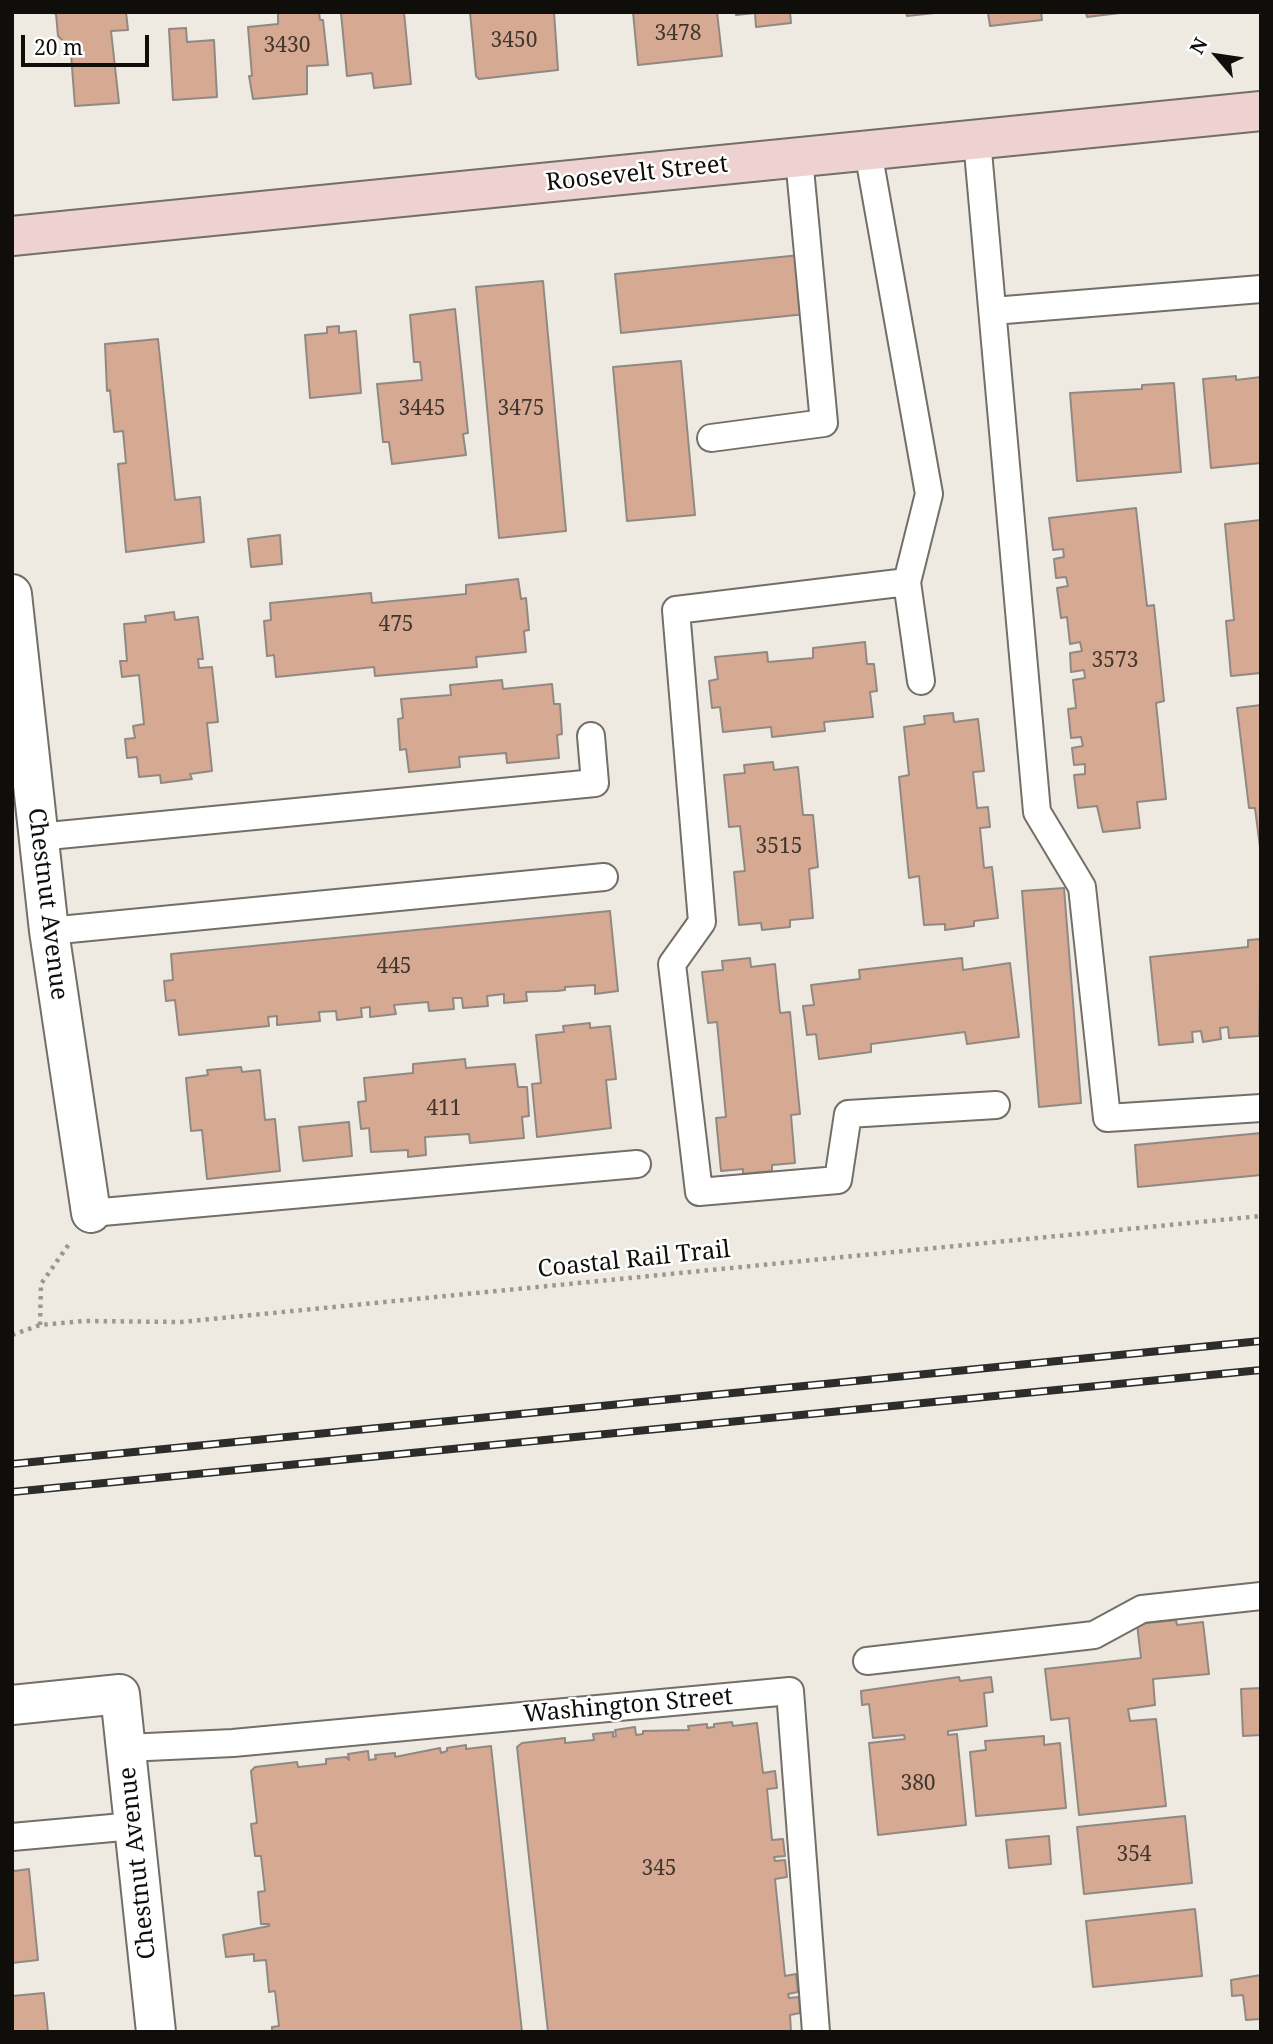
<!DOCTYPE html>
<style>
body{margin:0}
#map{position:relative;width:1273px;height:2044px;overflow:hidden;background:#eeeae1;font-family:"Noto Serif",serif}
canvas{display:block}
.frame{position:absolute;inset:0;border:14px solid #0f0e0b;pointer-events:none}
.north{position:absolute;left:1182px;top:21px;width:70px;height:70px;-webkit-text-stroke:5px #fff;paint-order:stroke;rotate:299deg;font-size:19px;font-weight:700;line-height:28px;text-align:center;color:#0f0e0b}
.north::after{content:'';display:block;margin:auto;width:24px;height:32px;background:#0f0e0b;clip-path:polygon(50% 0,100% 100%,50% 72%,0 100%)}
.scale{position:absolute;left:21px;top:35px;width:128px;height:32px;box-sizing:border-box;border:4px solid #0f0e0b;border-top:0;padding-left:9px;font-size:21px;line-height:24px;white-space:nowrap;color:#0f0e0b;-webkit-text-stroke:5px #fff;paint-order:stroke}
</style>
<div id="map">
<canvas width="1273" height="2044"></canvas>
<div class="frame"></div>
<div class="north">N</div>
<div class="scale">20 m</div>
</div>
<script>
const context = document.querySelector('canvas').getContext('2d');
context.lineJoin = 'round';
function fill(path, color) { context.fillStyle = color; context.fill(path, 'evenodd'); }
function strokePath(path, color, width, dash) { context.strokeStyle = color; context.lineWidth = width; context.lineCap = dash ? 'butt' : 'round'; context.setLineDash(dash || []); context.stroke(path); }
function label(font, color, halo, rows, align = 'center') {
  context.font = font + ' "Noto Serif",serif'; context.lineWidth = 5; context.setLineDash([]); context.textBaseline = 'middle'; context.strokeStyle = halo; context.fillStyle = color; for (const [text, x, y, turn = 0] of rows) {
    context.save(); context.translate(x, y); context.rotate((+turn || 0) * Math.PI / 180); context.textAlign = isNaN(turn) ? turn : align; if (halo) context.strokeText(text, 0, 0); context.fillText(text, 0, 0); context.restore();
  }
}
const building = new Path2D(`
 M 52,12 L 126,12 L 128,30 L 111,31 L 119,103 L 75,106 L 70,41 L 63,41 L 58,36 L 56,14 Z
 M 278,12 L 319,12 L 320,20 L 323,20 L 328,65 L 307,66 L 307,94 L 253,99 L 249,76 L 252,76 L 248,27 L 278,24 Z
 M 404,12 L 411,84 L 374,88 L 372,73 L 347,76 L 341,13 Z
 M 470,12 L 554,12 L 558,70 L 479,79 L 476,76 Z
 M 633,12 L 717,12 L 722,56 L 638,65 Z
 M 736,12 L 790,12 L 791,23 L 756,27 L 755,13 L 736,15 Z
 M 906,12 L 944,12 L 907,16 Z
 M 985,12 L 1041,12 L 1042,20 L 990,26 L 988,13 Z
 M 1086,12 L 1128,12 L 1087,17 Z
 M 186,28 L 187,42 L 214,40 L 217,97 L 173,100 L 169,29 Z
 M 800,255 L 806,314 L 621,333 L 615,274 Z
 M 543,281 L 566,531 L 499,538 L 476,287 Z
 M 455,309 L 468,433 L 463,434 L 466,455 L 392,464 L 389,442 L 383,442 L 377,384 L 422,380 L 420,362 L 414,362 L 410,315 Z
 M 339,326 L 339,333 L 356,331 L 361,393 L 310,398 L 305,335 L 327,333 L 327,327 Z
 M 158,339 L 175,500 L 200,497 L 204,542 L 126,552 L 118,464 L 126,463 L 123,431 L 114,432 L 110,390 L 107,391 L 105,344 Z
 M 681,361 L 695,515 L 627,521 L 613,367 Z
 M 1236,376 L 1236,380 L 1261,377 L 1261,463 L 1211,468 L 1203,379 Z
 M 1174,383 L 1181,472 L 1077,481 L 1070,393 L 1142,389 L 1142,385 Z
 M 1136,508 L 1147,606 L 1154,605 L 1164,701 L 1156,703 L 1166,799 L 1137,802 L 1140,828 L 1103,832 L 1097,806 L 1078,808 L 1074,775 L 1085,774 L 1085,764 L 1074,765 L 1072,748 L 1083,746 L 1081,737 L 1071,738 L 1068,709 L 1076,708 L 1073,680 L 1085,678 L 1084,670 L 1071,672 L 1070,653 L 1082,651 L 1080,642 L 1070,644 L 1067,617 L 1061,618 L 1057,588 L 1068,586 L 1066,577 L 1056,578 L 1054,559 L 1064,557 L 1063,549 L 1053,550 L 1049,518 Z
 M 1261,520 L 1261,673 L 1231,676 L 1226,621 L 1234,620 L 1225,524 Z
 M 280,535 L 282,564 L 251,567 L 248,539 Z
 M 518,579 L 521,599 L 526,598 L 529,630 L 524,631 L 526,652 L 476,657 L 477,667 L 375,676 L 374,667 L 276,677 L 274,655 L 267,656 L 264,621 L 271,620 L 270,603 L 371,593 L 372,603 L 466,594 L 466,585 Z
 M 174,612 L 175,620 L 198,617 L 203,659 L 198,659 L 199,668 L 212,667 L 218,722 L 207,723 L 212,771 L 190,774 L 192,779 L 161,783 L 160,775 L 139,777 L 137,757 L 127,758 L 125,739 L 135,738 L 133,726 L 144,724 L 139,675 L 122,677 L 120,661 L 127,661 L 124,624 L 146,622 L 145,616 Z
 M 865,642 L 867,664 L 874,664 L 877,691 L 870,692 L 873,717 L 824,722 L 825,731 L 772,737 L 771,727 L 723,732 L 720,707 L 712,708 L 709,681 L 718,679 L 715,657 L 767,652 L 768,662 L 813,658 L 813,648 Z
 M 502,680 L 503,689 L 552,684 L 554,704 L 560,704 L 562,734 L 557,735 L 559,758 L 507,763 L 506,753 L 459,757 L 460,767 L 409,772 L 406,749 L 400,750 L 398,719 L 403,718 L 401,699 L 451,695 L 450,685 Z
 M 1261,705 L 1261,855 L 1255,808 L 1249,808 L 1237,708 Z
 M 953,713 L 954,722 L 978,719 L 984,771 L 973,772 L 977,808 L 988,807 L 990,827 L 980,828 L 984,868 L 992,867 L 998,918 L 974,921 L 974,926 L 945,930 L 945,924 L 924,925 L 919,876 L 909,878 L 899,777 L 909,775 L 904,727 L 925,724 L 924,716 Z
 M 773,762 L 774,770 L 798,767 L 803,815 L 813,815 L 818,867 L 809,869 L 813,918 L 790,920 L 790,927 L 762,930 L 761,923 L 739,925 L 734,872 L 745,871 L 740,826 L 729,827 L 724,775 L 745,773 L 744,765 Z
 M 1064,888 L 1081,1103 L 1039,1107 L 1022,891 Z
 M 610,911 L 618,991 L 595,994 L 595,985 L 565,987 L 565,990 L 557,991 L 526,992 L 527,1001 L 504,1003 L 504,994 L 487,996 L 488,1006 L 463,1008 L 462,998 L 453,998 L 454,1009 L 429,1011 L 428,1002 L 394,1005 L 396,1014 L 370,1017 L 370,1007 L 361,1008 L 362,1017 L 337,1020 L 336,1011 L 319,1012 L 320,1021 L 277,1025 L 277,1016 L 268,1017 L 269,1026 L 179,1035 L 175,1000 L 166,1001 L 164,981 L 173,980 L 171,954 Z
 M 1261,939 L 1259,1036 L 1229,1038 L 1228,1027 L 1220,1028 L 1221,1039 L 1203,1042 L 1201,1031 L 1192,1032 L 1193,1042 L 1159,1045 L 1150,957 L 1248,947 L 1248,940 Z
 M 750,958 L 751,967 L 775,964 L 780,1013 L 790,1012 L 800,1114 L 791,1115 L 795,1163 L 772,1165 L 772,1171 L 743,1174 L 743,1169 L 721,1171 L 716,1118 L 726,1117 L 717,1022 L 708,1023 L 702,972 L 723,970 L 722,961 Z
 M 962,958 L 963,970 L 1010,963 L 1019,1037 L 967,1044 L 965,1032 L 871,1044 L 871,1052 L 819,1059 L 816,1034 L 807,1035 L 803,1006 L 814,1005 L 811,985 L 860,979 L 859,970 Z
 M 590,1023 L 590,1028 L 610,1026 L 616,1079 L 606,1080 L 611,1128 L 537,1137 L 532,1084 L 541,1083 L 536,1035 L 564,1032 L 563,1026 Z
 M 465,1059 L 466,1068 L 515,1064 L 518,1087 L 527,1087 L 529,1116 L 522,1117 L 524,1138 L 470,1143 L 469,1134 L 425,1137 L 426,1155 L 408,1157 L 408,1150 L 371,1152 L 369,1128 L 361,1129 L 358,1102 L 366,1101 L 364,1078 L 413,1073 L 413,1064 Z
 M 241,1067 L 242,1072 L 260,1070 L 265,1120 L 275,1119 L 280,1171 L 207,1179 L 202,1130 L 191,1131 L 186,1078 L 208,1075 L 207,1070 Z
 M 349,1122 L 352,1156 L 303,1161 L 299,1127 Z
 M 1261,1133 L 1261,1175 L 1138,1187 L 1135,1145 Z
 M 1176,1620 L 1177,1625 L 1203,1622 L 1209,1674 L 1153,1679 L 1155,1705 L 1128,1709 L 1130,1721 L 1156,1719 L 1166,1806 L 1079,1815 L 1069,1718 L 1051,1720 L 1045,1669 L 1141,1658 L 1137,1624 Z
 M 959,1677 L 960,1681 L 991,1677 L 993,1692 L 984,1693 L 987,1726 L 948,1731 L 948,1735 L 957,1734 L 966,1825 L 878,1835 L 869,1743 L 905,1739 L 904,1735 L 873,1738 L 869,1704 L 862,1705 L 861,1691 Z
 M 1261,1688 L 1261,1735 L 1243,1736 L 1241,1689 Z
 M 732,1722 L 733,1726 L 757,1723 L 763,1773 L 775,1771 L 777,1788 L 767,1789 L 772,1840 L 783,1839 L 785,1856 L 774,1857 L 775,1861 L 785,1860 L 787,1877 L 775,1879 L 785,1976 L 796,1974 L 798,1992 L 788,1994 L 789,1998 L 799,1997 L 800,2013 L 790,2015 L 791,2032 L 548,2032 L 517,1747 L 522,1743 L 565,1738 L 565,1743 L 594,1740 L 593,1734 L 613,1732 L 613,1737 L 616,1736 L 615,1730 L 635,1727 L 636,1735 L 643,1734 L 643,1731 L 689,1730 L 688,1726 L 707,1724 L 707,1728 L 714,1727 L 714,1724 Z
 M 1044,1736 L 1044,1745 L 1060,1743 L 1066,1808 L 976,1816 L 970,1752 L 986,1750 L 985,1741 Z
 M 466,1745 L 466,1749 L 491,1746 L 522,2032 L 272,2032 L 272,2027 L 279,2026 L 275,1991 L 269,1992 L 266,1960 L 254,1961 L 254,1954 L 226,1957 L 223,1935 L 269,1926 L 269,1924 L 261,1924 L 258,1892 L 265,1891 L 261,1856 L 255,1856 L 251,1824 L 257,1823 L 251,1771 L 255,1767 L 297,1762 L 298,1767 L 326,1764 L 326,1759 L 346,1757 L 349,1760 L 348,1754 L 368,1751 L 369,1760 L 376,1759 L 375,1755 L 395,1753 L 395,1757 L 440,1748 L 441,1753 L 447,1751 L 447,1748 Z
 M 1185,1816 L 1192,1883 L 1084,1894 L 1077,1827 Z
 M 1049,1836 L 1051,1864 L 1009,1868 L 1006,1840 Z
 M 12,1866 L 14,1871 L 29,1869 L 38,1960 L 12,1963 Z
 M 1195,1909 L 1202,1976 L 1093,1987 L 1086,1921 Z
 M 1261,1975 L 1261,2019 L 1246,2020 L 1243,1995 L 1232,1996 L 1231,1980 Z
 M 44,1993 L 48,2032 L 12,2032 L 12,1996 Z`);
fill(building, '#d6a993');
strokePath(building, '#918884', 2);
const lane = new Path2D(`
 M 977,140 L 1037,812 L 1082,887 L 1107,1118 L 1261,1108
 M 868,151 L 929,494 L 907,582 L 921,681
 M 993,311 L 1261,289
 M 711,438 L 824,423 L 799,158
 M 907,582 L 676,610 L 702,922 L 672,964 L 699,1192 L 838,1180 L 848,1114 L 996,1105
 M 38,837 L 595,783 L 591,736
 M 49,931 L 604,877
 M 91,1213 L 637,1164
 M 867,1661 L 1094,1635 L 1142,1609 L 1261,1596
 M 126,1748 L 233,1743 L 790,1691 L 816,2032
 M 12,1837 L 134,1826`);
const street = new Path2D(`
 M 12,594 L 49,931 L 91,1213
 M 12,1705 L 120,1694 L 156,2032`);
const secondary = new Path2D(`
 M 12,236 L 1261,111`);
strokePath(lane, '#736f68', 30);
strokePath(street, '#736f68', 42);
strokePath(secondary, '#736f68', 42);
strokePath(new Path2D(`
 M 40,1325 L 41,1284 L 69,1244
 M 12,1335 L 40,1325 L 85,1321 L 181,1322 L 1261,1216`), '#9b9892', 4.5, [3.5, 5]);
strokePath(lane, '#fff', 26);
strokePath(street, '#fff', 38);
strokePath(secondary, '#eed2d1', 38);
const rail = new Path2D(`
 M 12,1464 L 1261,1341
 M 12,1492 L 1261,1370`);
strokePath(rail, '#2e2c28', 8);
strokePath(rail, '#fff', 5, [16]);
label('21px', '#41352d', null, [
 ["3478",678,34],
 ["3450",514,41],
 ["3430",287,46],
 ["3445",422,409],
 ["3475",521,409],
 ["475",396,625],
 ["3573",1115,661],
 ["3515",779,847],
 ["445",394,967],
 ["411",444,1109],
 ["380",918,1784],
 ["354",1134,1855],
 ["345",659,1869]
]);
label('24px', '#0f0e0b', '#fff', [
 ["Roosevelt Street",637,174,-6],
 ["Chestnut Avenue",47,904,83],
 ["Coastal Rail Trail",634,1260,-6],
 ["Washington Street",628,1706,-5],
 ["Chestnut Avenue",138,1863,-96]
]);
</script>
